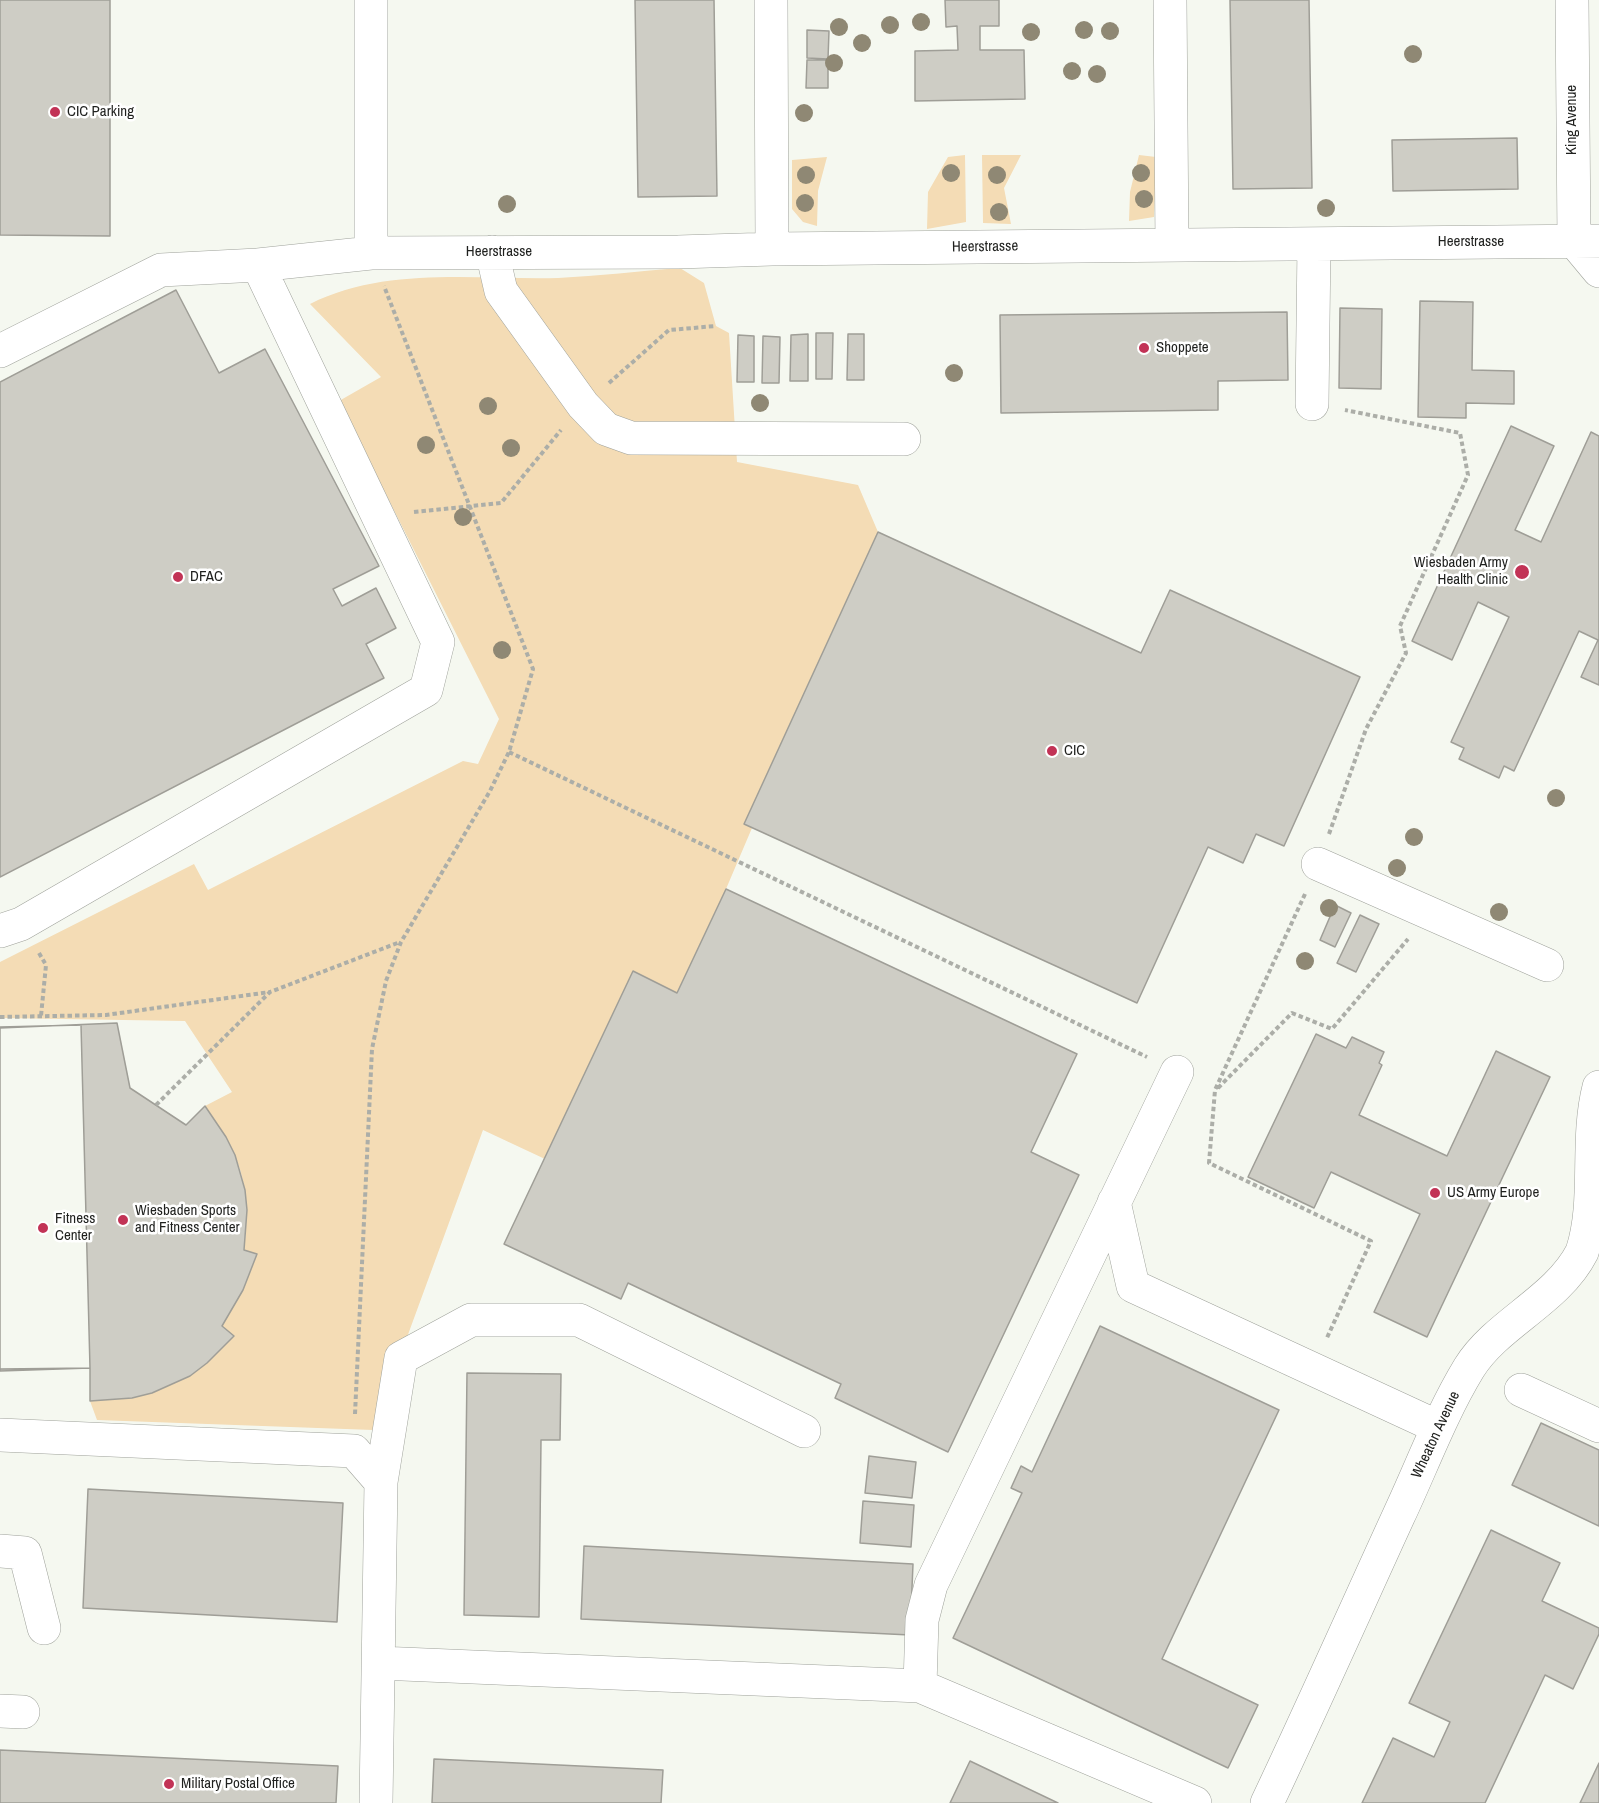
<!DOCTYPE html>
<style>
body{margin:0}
canvas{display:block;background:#f5f8f0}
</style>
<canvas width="1599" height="1803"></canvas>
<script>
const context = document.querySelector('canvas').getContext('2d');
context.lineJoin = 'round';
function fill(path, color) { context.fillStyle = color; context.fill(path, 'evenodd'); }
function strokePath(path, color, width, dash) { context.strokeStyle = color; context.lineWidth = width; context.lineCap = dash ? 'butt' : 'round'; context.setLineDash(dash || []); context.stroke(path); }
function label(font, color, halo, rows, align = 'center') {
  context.font = font + ' "Archivo Narrow",sans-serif'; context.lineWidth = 5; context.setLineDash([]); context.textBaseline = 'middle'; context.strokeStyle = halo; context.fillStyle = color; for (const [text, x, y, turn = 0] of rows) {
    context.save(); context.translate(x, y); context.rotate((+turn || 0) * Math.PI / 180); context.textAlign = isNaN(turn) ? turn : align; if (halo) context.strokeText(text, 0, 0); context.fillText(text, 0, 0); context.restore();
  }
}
fill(new Path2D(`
 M 965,155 L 966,222 L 927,229 L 928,192 L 948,157 Z
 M 982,155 L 1021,155 L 1004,188 L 1011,224 L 983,223 Z
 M 1139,155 L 1156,157 L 1154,217 L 1129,221 L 1130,192 Z
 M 827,157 L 818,191 L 817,226 L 803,222 L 792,209 L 792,160 Z
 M 680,268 L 704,283 L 716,326 L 729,333 L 737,462 L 858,485 L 878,532 L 726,889 L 677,993 L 633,972 L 545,1159 L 483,1130 L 373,1430 L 97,1420 L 90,1401 L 132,1398 L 152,1393 L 222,1326 L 243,1290 L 256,1254 L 244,1250 C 248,1219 248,1183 234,1154 C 227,1137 214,1122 205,1106 L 232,1092 L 185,1021 L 0,1018 L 0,962 L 194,864 L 208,890 L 463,761 L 478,764 L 499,719 L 339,401 L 381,377 L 310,304 C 386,266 475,280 558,278 C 598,276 640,271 680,268 Z`), '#f4dcb5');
const building = new Path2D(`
 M 0,0 L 110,0 L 110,236 L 0,235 Z
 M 635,0 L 714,0 L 717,196 L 638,197 Z
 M 945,0 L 999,0 L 999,26 L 980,26 L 980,50 L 1024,50 L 1025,99 L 915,101 L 915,51 L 958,50 L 957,26 L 946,27 Z
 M 1230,0 L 1309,0 L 1312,188 L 1233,189 Z
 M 807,30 L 829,31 L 828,59 L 807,58 Z
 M 807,60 L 828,60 L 828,88 L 806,88 Z
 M 1517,138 L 1518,189 L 1393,191 L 1392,140 Z
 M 176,290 L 219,373 L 265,349 L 379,566 L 333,589 L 342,606 L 376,588 L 396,628 L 366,644 L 384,678 L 0,877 L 0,382 Z
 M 1420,301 L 1473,302 L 1472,370 L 1514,371 L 1514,404 L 1466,403 L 1466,418 L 1418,417 Z
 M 1340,308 L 1382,309 L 1381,389 L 1339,388 Z
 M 1287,312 L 1288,380 L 1218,381 L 1218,410 L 1001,413 L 1000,315 Z
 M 816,333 L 833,333 L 832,379 L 816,379 Z
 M 808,334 L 808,381 L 790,381 L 791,335 Z
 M 848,334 L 864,334 L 864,380 L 847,380 Z
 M 738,335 L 754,336 L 754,382 L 737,382 Z
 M 763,336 L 780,337 L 779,383 L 762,383 Z
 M 1511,426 L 1554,446 L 1515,530 L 1541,542 L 1591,432 L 1599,436 L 1599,685 L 1581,677 L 1598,640 L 1579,631 L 1514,771 L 1504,766 L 1499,778 L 1459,759 L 1464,748 L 1451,742 L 1509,617 L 1478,602 L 1452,660 L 1412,641 Z
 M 878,532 L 1141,653 L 1170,590 L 1360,677 L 1284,846 L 1256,834 L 1243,863 L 1208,847 L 1137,1003 L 744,824 Z
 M 726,889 L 1077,1054 L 1031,1152 L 1079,1175 L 948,1452 L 835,1398 L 841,1384 L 628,1283 L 621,1299 L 504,1244 L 633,971 L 677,993 Z
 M 1335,905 L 1351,913 L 1335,947 L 1320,940 Z
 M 1360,915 L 1379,924 L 1356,972 L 1337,963 Z
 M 117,1023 L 130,1088 L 186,1125 L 205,1106 L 226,1137 L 235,1155 L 245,1190 L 247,1210 L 244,1250 L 257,1254 L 243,1290 L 222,1326 L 234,1336 L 207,1363 L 190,1376 L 152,1393 L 132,1398 L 90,1401 L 90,1368 L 0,1371 L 0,1028 Z
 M 81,1025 L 90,1368 L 0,1369 L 0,1027 Z
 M 1316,1034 L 1346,1048 L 1352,1037 L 1384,1052 L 1379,1063 L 1382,1065 L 1359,1115 L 1447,1156 L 1496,1051 L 1550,1077 L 1427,1337 L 1374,1312 L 1420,1214 L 1331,1172 L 1314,1208 L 1248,1177 Z
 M 1100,1326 L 1279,1410 L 1162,1659 L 1258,1705 L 1228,1768 L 953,1638 L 1022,1493 L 1011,1488 L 1021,1466 L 1032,1472 Z
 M 467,1373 L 561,1374 L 560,1440 L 541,1440 L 539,1617 L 464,1615 Z
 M 1541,1423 L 1599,1450 L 1599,1526 L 1512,1485 Z
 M 869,1456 L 916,1462 L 912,1498 L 865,1493 Z
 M 88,1489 L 343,1503 L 337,1622 L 83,1608 Z
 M 863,1501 L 914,1505 L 911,1547 L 860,1543 Z
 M 1491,1530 L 1560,1563 L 1542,1601 L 1599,1628 L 1599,1634 L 1573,1689 L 1545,1675 L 1485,1803 L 1362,1803 L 1393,1738 L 1434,1757 L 1450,1722 L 1409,1703 Z
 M 584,1546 L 913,1564 L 910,1635 L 581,1619 Z
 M 0,1750 L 338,1766 L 336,1803 L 0,1803 Z
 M 434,1759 L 663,1770 L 661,1803 L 432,1803 Z
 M 970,1761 L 1058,1803 L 950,1803 Z
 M 1599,1763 L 1599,1803 L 1580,1803 Z`);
fill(building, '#cecdc5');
strokePath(building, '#9f9e97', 1.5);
const minor = new Path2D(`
 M 371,0 L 371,253
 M 771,0 L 772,249
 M 1170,0 L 1172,245
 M 1572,0 L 1574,241 L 1599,271
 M 492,252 L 501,291 L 583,405 L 606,429 L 631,438 L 904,439
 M 258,265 L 371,253 L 678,252 L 772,249 L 1599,241
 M 0,351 L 161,270 L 258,265 L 438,642 L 426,690 L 21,924 L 0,931
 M 1312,404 L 1314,244
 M 1318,864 L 1547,965
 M 1114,1202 L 1133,1286 L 1438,1427
 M 1521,1390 L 1599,1426
 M 0,1435 L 354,1451 L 381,1482 L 376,1803
 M 381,1482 L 401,1358 L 471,1320 L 579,1320 L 804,1431
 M 0,1551 L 25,1553 L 44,1628
 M 379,1663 L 920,1686 L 1195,1803
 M 920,1686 L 922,1620 L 931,1585 L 1177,1072
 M 0,1711 L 23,1712
 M 1267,1803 C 1312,1708 1355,1611 1399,1515 C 1422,1466 1441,1414 1469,1368 C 1497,1323 1557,1301 1582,1252 C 1599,1200 1585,1142 1599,1087`);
strokePath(minor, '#9fa29b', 34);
strokePath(new Path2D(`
 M 609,383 L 669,330 L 716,326
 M 414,512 L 501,503 L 561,430
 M 509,752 L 1147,1057
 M 1329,834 L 1366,729 L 1406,653 L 1400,626 L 1468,475 L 1460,433 L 1345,410
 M 1305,894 L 1215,1090 L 1209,1163 L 1371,1241 L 1326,1340
 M 39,953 L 46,965 L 41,1016
 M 0,1017 L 106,1015 L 270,992
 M 1218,1088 L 1292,1013 L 1332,1029 L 1408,939
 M 156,1105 L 270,992 L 400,942
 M 355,1414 L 372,1049 L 386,981 L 401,942 L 490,791 L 509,752 L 533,669 L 384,286`), '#acaea8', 4, [4.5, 3]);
strokePath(minor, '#fff', 33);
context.fillStyle = '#8f8874';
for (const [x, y] of [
 [921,22],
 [890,25],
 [839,27],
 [1084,30],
 [1110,31],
 [1031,32],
 [862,43],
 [1413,54],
 [834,63],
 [1072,71],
 [1097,74],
 [804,113],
 [951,173],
 [1141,173],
 [806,175],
 [997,175],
 [1144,199],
 [805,203],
 [507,204],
 [1326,208],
 [999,212],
 [954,373],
 [760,403],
 [488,406],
 [426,445],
 [511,448],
 [463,517],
 [502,650],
 [1556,798],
 [1414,837],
 [1397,868],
 [1329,908],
 [1499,912],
 [1305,961]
]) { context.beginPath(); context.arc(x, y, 9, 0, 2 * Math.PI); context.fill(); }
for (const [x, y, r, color] of [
 [55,112,6,"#c23356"],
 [1144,348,6,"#c23356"],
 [1522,572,8,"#c23356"],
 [178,577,6,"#c23356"],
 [1052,751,6,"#c23356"],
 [1435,1193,6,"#c23356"],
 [123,1220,6,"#c23356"],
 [43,1228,6,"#c23356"],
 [169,1784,6,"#c23356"]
]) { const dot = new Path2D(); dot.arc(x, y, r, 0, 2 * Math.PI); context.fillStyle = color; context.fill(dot); strokePath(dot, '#fff', 2); }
label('15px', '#1f201e', '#fff', [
 ["CIC Parking",67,112],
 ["Shoppete",1156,348],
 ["Wiesbaden Army",1508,563,"right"],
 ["Health Clinic",1508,580,"right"],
 ["DFAC",190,577],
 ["CIC",1064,751],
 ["US Army Europe",1447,1193],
 ["Wiesbaden Sports",135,1211],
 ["and Fitness Center",135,1228],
 ["Fitness",55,1219],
 ["Center",55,1236],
 ["Military Postal Office",181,1784]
], 'left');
label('15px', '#1f201e', '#fff', [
 ["King Avenue",1572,120,-90],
 ["Heerstrasse",1471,242],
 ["Heerstrasse",985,247,-1],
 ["Heerstrasse",499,252],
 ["Wheaton Avenue",1436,1435,-65]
]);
</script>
